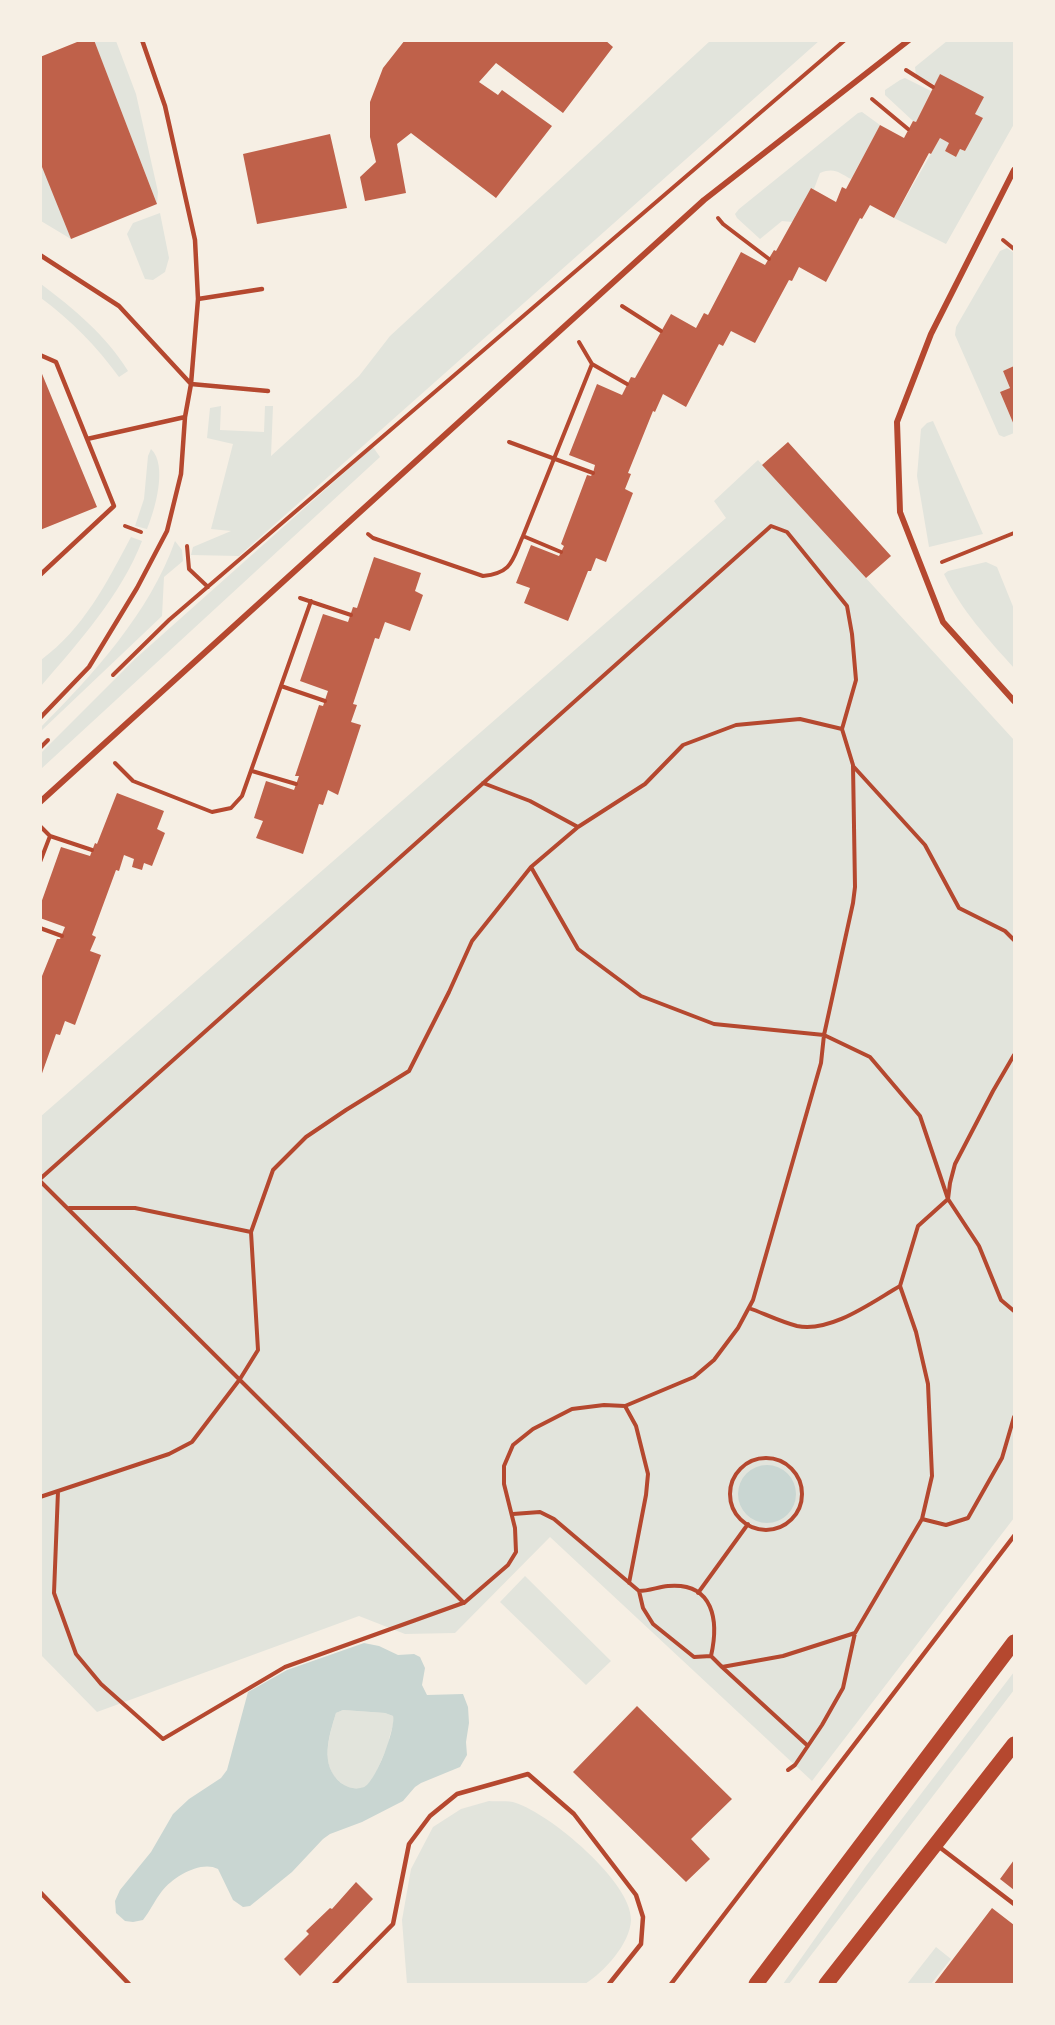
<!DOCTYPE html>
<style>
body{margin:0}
#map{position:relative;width:1055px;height:2025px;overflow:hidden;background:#f6efe4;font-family:Mulish,sans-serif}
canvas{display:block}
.frame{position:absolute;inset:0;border:42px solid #f6efe4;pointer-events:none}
</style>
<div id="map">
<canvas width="1055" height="2025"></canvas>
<div class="frame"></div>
</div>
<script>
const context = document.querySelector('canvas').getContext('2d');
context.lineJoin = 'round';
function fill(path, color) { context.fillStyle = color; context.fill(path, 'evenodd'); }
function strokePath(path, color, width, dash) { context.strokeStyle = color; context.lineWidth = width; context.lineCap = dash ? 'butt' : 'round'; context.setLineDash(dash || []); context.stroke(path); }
fill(new Path2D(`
 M 94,41 L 116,41 L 136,94 L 158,192 L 157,204 Z
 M 710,41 L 819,41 L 239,556 L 191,555 L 193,547 L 231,531 L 211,529 L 233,444 L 207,438 L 210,408 L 221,406 L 220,430 L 264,432 L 265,406 L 273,406 L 271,456 L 359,376 L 390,336 Z
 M 947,41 L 1014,41 L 1014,124 L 946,244 L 894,218 L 940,138 L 949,143 L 945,151 L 956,157 L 960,149 L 965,151 L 983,118 L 975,114 L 940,74 L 935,85 L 916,75 L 915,67 Z
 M 905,78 L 931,91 L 916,122 L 913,121 L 885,95 L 885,90 L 900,80 Z
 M 862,112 L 880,125 L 851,179 C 839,173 835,167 820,173 L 814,189 L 811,188 L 792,222 L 782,221 L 760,239 L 737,218 L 735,214 L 739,209 L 858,113 Z
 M 41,162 L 71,239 L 41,221 Z
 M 160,213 L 169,258 L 165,272 L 153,280 L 145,279 L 127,234 L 133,223 Z
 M 1007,248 L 1014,253 L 1014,366 L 1003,371 L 1010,388 L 1000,392 L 1014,425 L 1014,433 L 1004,437 L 999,435 L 955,335 L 956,327 L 1000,251 Z
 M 41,284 C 74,309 106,335 128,371 L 119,377 C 97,347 71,320 41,298 Z
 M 933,421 L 983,534 L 929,547 L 917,476 L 921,429 L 927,423 Z
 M 373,447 L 380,457 L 41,769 L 41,753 L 135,659 Z
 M 151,449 C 168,465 155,510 147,529 L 135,526 L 144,499 L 148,456 Z
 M 758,460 L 1014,740 L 1014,1518 L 812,1781 L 550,1537 L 455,1633 L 405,1634 L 359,1616 L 97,1712 L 41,1655 L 40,1117 L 726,518 L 714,501 Z
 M 131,537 L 142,541 C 121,595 79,642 41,686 L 41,660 C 84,628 106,584 131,537 Z
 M 175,541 L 182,550 L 183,561 L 164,577 L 162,616 L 41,731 L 41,727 C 93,675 150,612 175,541 Z
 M 986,562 L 997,567 L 1014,609 L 1014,668 C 988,639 961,610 944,574 L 948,571 Z
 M 525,1576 L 611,1661 L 586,1685 L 500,1602 Z
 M 1014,1672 L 1014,1690 L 789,1984 L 783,1984 L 866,1866 Z
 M 343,1710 L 385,1713 L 393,1716 C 396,1725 387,1736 389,1746 C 380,1757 378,1778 366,1786 C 360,1790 350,1789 344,1785 C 318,1769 329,1736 336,1713 Z
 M 489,1801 C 497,1802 508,1800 516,1803 C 550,1814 632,1882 631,1920 C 630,1944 604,1972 585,1984 L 407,1984 L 402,1920 L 411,1869 L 433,1827 L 461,1809 Z
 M 936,1947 L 951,1959 L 931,1984 L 907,1984 Z`), '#e2e4dc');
fill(new Path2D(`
 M738 1494a29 29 0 1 1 58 0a29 29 0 1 1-58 0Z
 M 364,1643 L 379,1646 L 398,1655 L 414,1654 L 420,1657 L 425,1668 L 422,1685 L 427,1695 L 463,1694 L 468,1707 L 469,1723 L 466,1742 L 467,1755 L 460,1767 L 421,1783 L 415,1787 L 403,1801 L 362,1822 L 330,1834 L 323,1839 L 292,1872 L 250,1906 L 243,1907 L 233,1900 L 218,1869 C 201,1860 173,1877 162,1891 C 155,1900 150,1911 143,1920 L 133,1922 L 125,1921 L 116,1913 L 115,1901 L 120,1890 L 151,1852 L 173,1814 L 189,1799 L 221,1778 L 227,1770 L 248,1692 L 287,1670 ZM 343,1710 L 385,1713 L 393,1716 C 396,1728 376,1782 364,1787 C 356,1790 348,1788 341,1783 C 319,1765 329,1736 336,1713 Z`), '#c9d6d2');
fill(new Path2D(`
 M 82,40 L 94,40 L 157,204 L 71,239 L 40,162 L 40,57 Z
 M 405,40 L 605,40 L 613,47 L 563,113 L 496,63 L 479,82 L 498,95 L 502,90 L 552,126 L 496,198 L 411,133 L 397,144 L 406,193 L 365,201 L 360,177 L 376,162 L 370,137 L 370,102 L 383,68 Z
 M 940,74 L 984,97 L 975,114 L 983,118 L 965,151 L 960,149 L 956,157 L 945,151 L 949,143 L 940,138 L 931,154 L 929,153 L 894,218 L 870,205 L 862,219 L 860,218 L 826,282 L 799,267 L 792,281 L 789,280 L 755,343 L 731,331 L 723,346 L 719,344 L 686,407 L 663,394 L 655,412 L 653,411 L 628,473 L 631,474 L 625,489 L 633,493 L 606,562 L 596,558 L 591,571 L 588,571 L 568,621 L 524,603 L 530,588 L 516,583 L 531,545 L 559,556 L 564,546 L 561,544 L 587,475 L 591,476 L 593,473 L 595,465 L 569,455 L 597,384 L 622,395 L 631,377 L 635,378 L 671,314 L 696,328 L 704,313 L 708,315 L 741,252 L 765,265 L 774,250 L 776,251 L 811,188 L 836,202 L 842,187 L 846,189 L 880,125 L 904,138 L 913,121 L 916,122 Z
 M 330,134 L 347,208 L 257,224 L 243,154 Z
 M 1014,366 L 1014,425 L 1000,392 L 1010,388 L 1003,371 Z
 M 40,369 L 97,507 L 40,530 Z
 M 788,442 L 891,556 L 866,578 L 762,465 Z
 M 374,557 L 421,573 L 415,591 L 423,595 L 410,631 L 385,622 L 379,639 L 375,638 L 353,704 L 357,705 L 351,722 L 361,725 L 338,795 L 328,790 L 323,805 L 319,804 L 303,854 L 256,838 L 263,821 L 254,818 L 266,781 L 294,790 L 299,776 L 295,776 L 319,705 L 323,706 L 328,691 L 300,681 L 323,614 L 348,622 L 353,607 L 357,608 Z
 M 117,793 L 164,811 L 157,829 L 165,833 L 152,866 L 144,863 L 142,870 L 132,867 L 134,859 L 124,855 L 119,871 L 116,870 L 92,935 L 96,937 L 90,951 L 101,955 L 75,1025 L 65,1021 L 60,1035 L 56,1034 L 40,1079 L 40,981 L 57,939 L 60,939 L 65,927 L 40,918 L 40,906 L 61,847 L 90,856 L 95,843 L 97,844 Z
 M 637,1706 L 732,1799 L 691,1839 L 710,1859 L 686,1882 L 573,1772 Z
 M 1014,1860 L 1014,1890 L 1000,1879 Z
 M 356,1882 L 373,1899 L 300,1976 L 284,1959 L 309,1934 L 306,1931 L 330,1908 L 332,1909 Z
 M 992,1908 L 1014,1925 L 1014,1984 L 934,1984 Z`), '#bf614a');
strokePath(new Path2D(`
 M 906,70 L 933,87
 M 872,99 L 908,129
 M 718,218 L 723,224 L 769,259
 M 1003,240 L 1014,249
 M 622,306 L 661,331
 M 579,342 L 592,364 L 627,384
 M 509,442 L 593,473
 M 125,526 L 141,532
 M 368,534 L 373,538 L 483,576 C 513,573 512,560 523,536
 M 187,546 L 189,569 L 208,587
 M 561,552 L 523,536 L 592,364
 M 942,562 L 1014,533
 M 300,598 L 351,615
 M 113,675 L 169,620 L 845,40
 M 281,686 L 325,701
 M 40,748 L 48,740
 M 115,763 L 133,781 L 212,812 L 231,808 L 242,796 L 311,601
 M 853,766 L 925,845 L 959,908 L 1005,931 L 1014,940
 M 252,771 L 296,784
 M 483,783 L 530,801 L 578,827
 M 40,826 L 50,836 L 92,850
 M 40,862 L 50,836
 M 531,867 L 578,949 L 641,996 L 714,1024 L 824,1035 L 870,1057 L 920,1116 L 948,1199 L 918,1226 L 900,1286 L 916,1332 L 928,1384 L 932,1476 L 922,1519 L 855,1633 L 843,1688 L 822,1725 L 795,1765 L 788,1770
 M 40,928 L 62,936
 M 1014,1055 L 993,1091 L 955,1164 L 950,1183 L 948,1199 L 979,1246 L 1001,1300 L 1014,1311
 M 40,1179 L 771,526 L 787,532 L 847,606 L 852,634 L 856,680 L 842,729 L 853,765 L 855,887 L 853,903 L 824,1035 L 821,1063 L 753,1300 L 738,1328 L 714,1360 L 694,1377 L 625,1406 L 604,1405 L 572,1409 L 533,1429 L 513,1445 L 504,1466 L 504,1484 L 515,1528 L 516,1552 L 508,1565 L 464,1603 L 40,1181
 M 69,1208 L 135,1208 L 251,1232
 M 749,1308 C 765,1314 781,1322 797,1326 C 831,1333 872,1302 900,1286
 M 625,1406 L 636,1426 L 648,1474 L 646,1495 L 629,1583
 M730 1494a36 36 0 1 1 72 0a36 36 0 1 1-72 0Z
 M 58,1491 L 54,1593 L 76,1654 L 101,1684 L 163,1739 L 285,1667 L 463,1603
 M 40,1497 L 169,1454 L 192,1442 L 240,1379 L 258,1350 L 251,1232 L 273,1170 L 306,1137 L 346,1110 L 409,1071 L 449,992 L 472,941 L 531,867 L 578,827 L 645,784 L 683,745 L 736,725 L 800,719 L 842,729
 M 513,1514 L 540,1512 L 554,1519 L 639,1591 C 649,1591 658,1587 668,1586 C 714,1582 719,1621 711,1656 L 722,1667
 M 922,1519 L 946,1525 L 968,1518 L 1002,1458 L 1014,1417
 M 639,1591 L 643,1608 L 653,1624 L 694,1657 L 711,1656
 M 698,1593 L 748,1524
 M 808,1746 L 722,1667 L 783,1656 L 855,1633`), '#b5482f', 4);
strokePath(new Path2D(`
 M 40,255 L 119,306 L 191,384 L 268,391
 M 198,299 L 262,289
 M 40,355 L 56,362 L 114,506 L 40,575
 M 87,439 L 185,417
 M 40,718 L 89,667 L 137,588 L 167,531 L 181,474 L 185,417 L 191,384 L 198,299 L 195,240 L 165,106 L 142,40
 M 938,1846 L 1014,1904
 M 40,1892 L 129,1984
 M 334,1984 L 393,1924 L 409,1844 L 430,1816 L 457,1794 L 528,1774 L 574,1814 L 636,1895 L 643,1917 L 641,1944 L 609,1984
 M 671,1984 L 1014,1536`), '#b5482f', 4.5);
strokePath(new Path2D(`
 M 1014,170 L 931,334 L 897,422 L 900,512 L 943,622 L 1014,701
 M 40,802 L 704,200 L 909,40`), '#b5482f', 6);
strokePath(new Path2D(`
 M 756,1984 L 1014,1642
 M 826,1984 L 1014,1744`), '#b5482f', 15);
</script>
